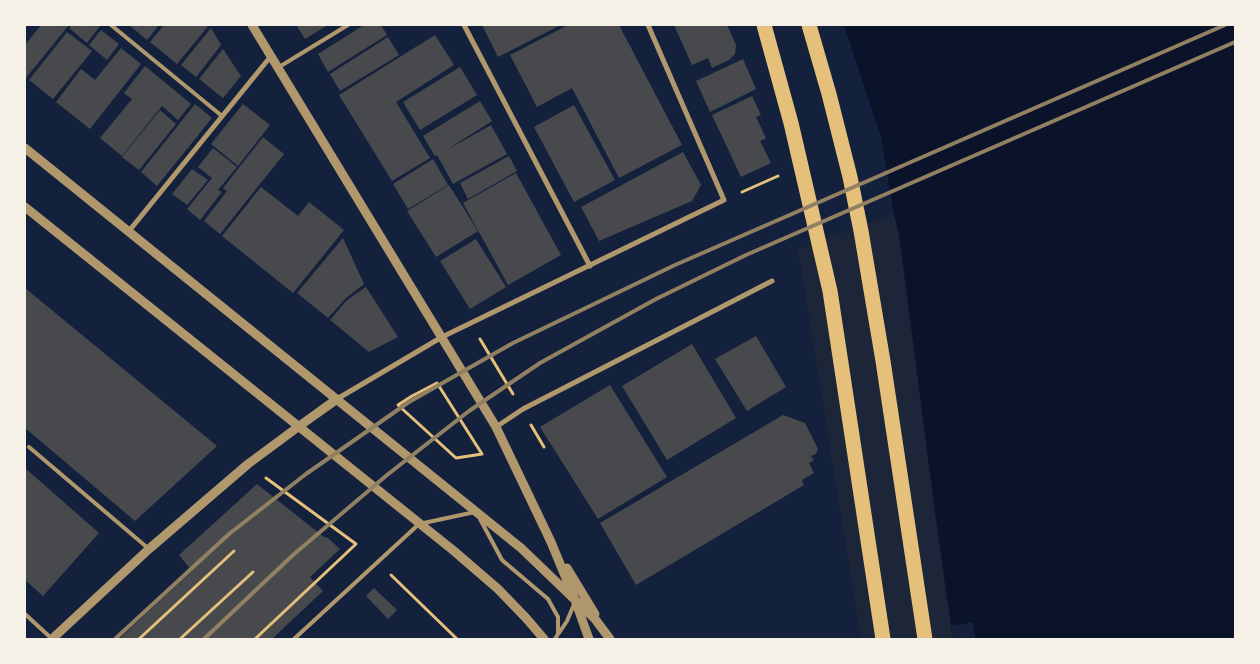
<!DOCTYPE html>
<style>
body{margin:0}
#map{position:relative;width:1260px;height:664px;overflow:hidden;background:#14213d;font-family:Raleway,sans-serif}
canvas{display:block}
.frame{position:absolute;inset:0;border:26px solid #f6f1e7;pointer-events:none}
</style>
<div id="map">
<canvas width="1260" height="664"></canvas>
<div class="frame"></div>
</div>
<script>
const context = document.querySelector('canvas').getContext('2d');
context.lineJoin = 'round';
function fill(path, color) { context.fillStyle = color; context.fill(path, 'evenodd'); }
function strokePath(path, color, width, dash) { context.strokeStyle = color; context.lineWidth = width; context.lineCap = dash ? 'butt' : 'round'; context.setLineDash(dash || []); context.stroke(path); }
fill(new Path2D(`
 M 894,214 L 899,234 C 917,369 933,504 953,639 L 861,639 L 798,249 Z`), '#1d2539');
fill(new Path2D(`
 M 844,25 L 1235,25 L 1235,639 L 953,639 C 933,504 917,369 899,234 L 894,214 L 881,137 Z`), '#0b132b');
fill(new Path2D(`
 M 973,622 L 975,639 L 953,639 L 951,626 Z`), '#14213d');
fill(new Path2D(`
 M 41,25 L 69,25 L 25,79 L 25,45 Z
 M 72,25 L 99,25 L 100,26 L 87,43 L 69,28 Z
 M 129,25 L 159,25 L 147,40 Z
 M 164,25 L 209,25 L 177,64 L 150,42 Z
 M 296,25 L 328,25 L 305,39 Z
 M 364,25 L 381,25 L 387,35 L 328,72 L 318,54 Z
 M 482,25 L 561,25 L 498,57 Z
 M 568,25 L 619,25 L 682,145 L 619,178 L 572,88 L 537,107 L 510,55 Z
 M 674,25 L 727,25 L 736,45 L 735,54 L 729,60 L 712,68 L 708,58 L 692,65 Z
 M 211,28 L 221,45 L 196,77 L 181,65 Z
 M 101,30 L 119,44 L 107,60 L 89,45 Z
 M 67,32 L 92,51 L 53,99 L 29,80 Z
 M 435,35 L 454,65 L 396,102 L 430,158 L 392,181 L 339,95 Z
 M 388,37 L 399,55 L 340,91 L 330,74 Z
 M 121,48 L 141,64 L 90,129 L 56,102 L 81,69 L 95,80 Z
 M 223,49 L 241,76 L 223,98 L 199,79 Z
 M 743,59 L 756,89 L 710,112 L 696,81 Z
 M 145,66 L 191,104 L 178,120 L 162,106 L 122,156 L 100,138 L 132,99 L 124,93 Z
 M 460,67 L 477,95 L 420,130 L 403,102 Z
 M 752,96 L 761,115 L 756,117 L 766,138 L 760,141 L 771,163 L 741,177 L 712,115 Z
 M 480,101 L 492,121 L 445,151 L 491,125 L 507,154 L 453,184 L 437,155 L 435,156 L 423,136 Z
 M 195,104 L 212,118 L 157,186 L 141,172 Z
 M 243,104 L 270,125 L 238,166 L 211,144 Z
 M 574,105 L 615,180 L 574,202 L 534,127 Z
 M 160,110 L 176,124 L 139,170 L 122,157 Z
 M 263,137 L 284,154 L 220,234 L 204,221 L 227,191 L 223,188 Z
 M 213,148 L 237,167 L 218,190 L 222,192 L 200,220 L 187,209 L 212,178 L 198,167 Z
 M 683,152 L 701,185 L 692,201 L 599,241 L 581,207 Z
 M 509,156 L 517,171 L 468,199 L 460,183 Z
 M 433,159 L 448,185 L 408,209 L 393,184 Z
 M 192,169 L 208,180 L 187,205 L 172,194 Z
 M 516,173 L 561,255 L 508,285 L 463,203 Z
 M 449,185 L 478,231 L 436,257 L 407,211 Z
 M 261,187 L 298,216 L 309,202 L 344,230 L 293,293 L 222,236 Z
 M 343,238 L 364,284 L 346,298 L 328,318 L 297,293 Z
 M 476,239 L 506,287 L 470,309 L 440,261 Z
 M 366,287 L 398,337 L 369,352 L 330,320 L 347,300 Z
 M 25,288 L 217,446 L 135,521 L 25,428 Z
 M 756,336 L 786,387 L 747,411 L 715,359 Z
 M 692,344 L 736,418 L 667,460 L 622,386 Z
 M 610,385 L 667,477 L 598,519 L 540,427 Z
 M 783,415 L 805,423 L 818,449 L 816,454 L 811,456 L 814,460 L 809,463 L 814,473 L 802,480 L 804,485 L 636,585 L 600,523 Z
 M 25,468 L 99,533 L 43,596 L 25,580 Z
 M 257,484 L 324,537 L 328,538 L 340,549 L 310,577 L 323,591 L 272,639 L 119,639 L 192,571 L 179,555 Z
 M 374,588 L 397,610 L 388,619 L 366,596 Z`), '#48494c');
strokePath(new Path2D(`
 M 742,192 L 778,176
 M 480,339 L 513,394
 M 437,383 L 482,454 L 456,458 L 398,405 L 412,396 Z
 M 531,425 L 544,447
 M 391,575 L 457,639
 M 139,639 L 234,551
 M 180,639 L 253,572
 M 255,639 L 356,544 L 266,478`), '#e5c07b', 3);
strokePath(new Path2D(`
 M 111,25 L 222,116
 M 279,67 L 348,25
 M 29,447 L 149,549
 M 480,519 L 502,560 L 548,599 L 558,617 L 558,634 L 555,639
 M 25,614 L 51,638
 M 559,633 L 567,621 L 575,602
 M 294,639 L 419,524 L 475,512`), '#b1986c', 4);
strokePath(new Path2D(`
 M 464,25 L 590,266
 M 129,231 L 271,56
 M 337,399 L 442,337 L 724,200 L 648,25
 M 496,427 L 523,409 L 772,281`), '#b1986c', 5);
strokePath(new Path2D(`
 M 252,25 L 496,427 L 551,542 L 575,600 L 589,639
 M 25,148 L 521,548 L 595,619 L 610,639
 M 25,207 L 454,551 L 498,589 L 526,618 L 544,639
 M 567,568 L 595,614
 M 52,639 L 149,549 L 248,464 L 298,427 L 337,399`), '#b1986c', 9);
strokePath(new Path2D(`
 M 764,25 L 791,123 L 830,291 L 883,639
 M 809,25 L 829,94 L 850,177 L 861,231 L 883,361 L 925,639`), '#e5c07b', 15);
strokePath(new Path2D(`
 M 115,639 L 229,534 L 306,474 L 409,402 L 513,343 L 675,265 L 1225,25
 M 204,639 L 293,555 L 387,475 L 469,411 L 540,363 L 656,299 L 746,255 L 1235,42`), '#918062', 4);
</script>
